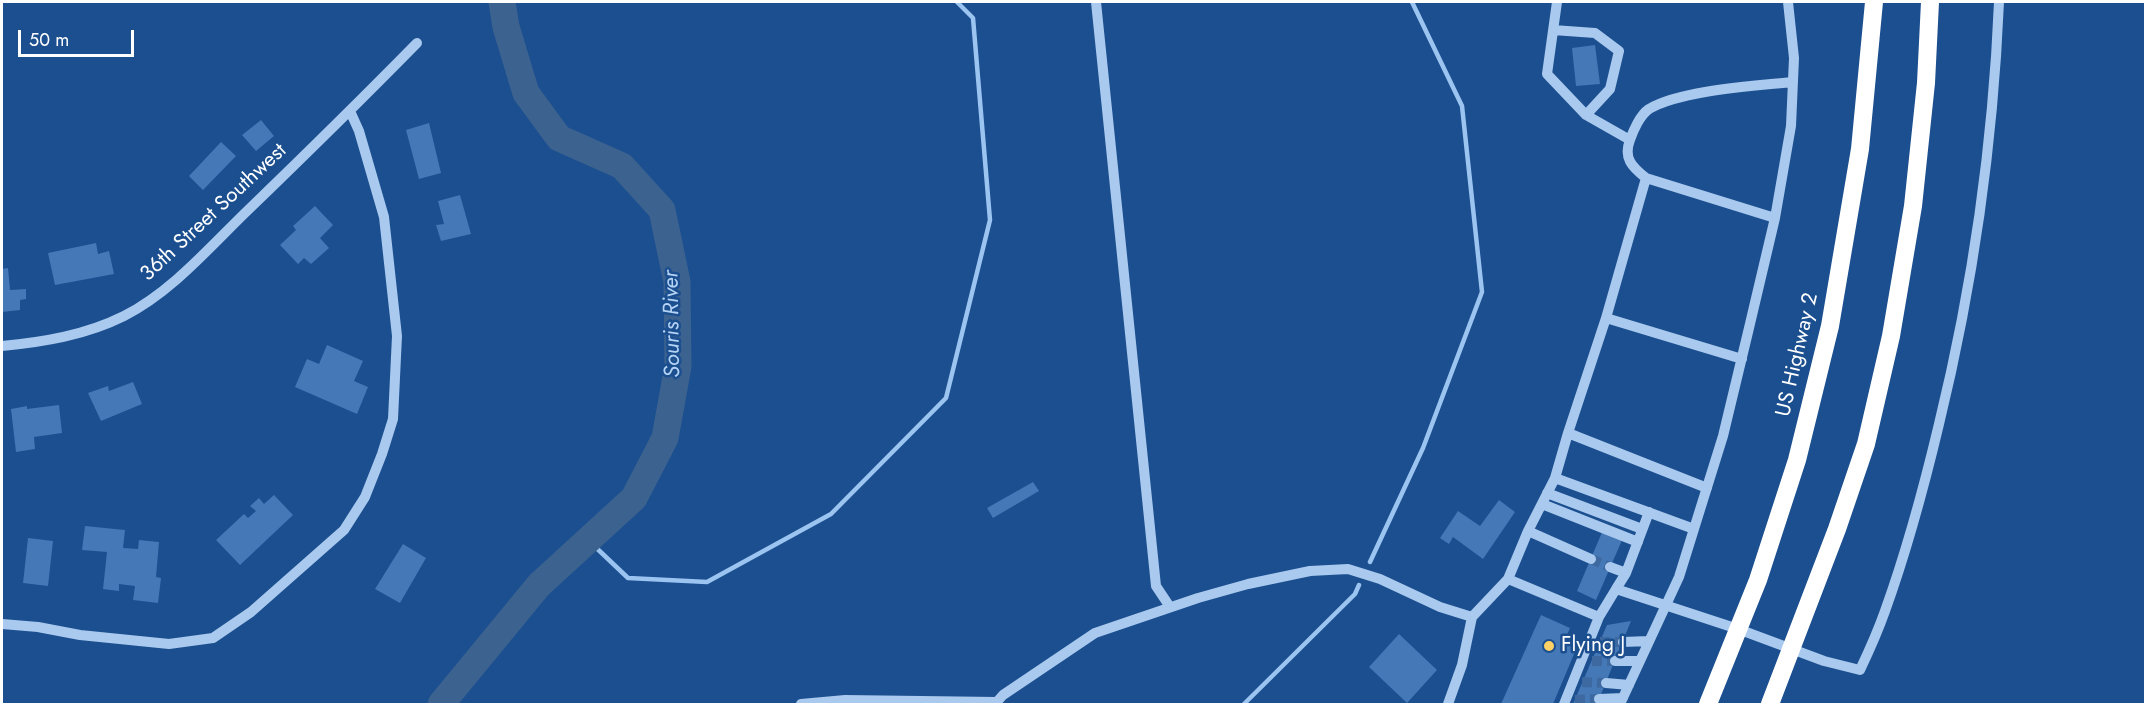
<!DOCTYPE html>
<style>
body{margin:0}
#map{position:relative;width:2147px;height:706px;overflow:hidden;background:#1b4f8f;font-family:Jost,sans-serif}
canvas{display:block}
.frame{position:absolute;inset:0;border:3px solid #fff;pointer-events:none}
.scale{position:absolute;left:18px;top:30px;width:116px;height:27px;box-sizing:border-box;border:3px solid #fff;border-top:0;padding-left:8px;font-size:18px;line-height:21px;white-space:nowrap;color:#fff;-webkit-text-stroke:4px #1b4f8f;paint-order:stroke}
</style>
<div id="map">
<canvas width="2147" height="706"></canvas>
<div class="frame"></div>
<div class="scale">50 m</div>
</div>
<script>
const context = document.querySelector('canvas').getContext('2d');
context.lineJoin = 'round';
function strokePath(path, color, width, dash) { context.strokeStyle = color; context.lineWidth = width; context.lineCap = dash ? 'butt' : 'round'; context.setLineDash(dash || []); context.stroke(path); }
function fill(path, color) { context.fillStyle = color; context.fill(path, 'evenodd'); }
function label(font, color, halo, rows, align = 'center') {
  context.font = font + ' Jost,sans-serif'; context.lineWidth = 5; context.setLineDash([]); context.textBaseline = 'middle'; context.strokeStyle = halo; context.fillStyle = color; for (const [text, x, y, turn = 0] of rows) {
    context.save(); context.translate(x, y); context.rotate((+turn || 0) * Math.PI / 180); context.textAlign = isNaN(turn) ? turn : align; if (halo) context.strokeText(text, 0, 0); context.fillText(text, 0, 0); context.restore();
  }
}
strokePath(new Path2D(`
 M 588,540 L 628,578 L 707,582 L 831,514 L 946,398 L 990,220 L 973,18 L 957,2
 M 1370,562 L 1423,448 L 1482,292 L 1462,106 L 1412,2
 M 1244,704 L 1355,594 L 1359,585`), '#9cc4f0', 4.5);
strokePath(new Path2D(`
 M 441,704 L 539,585 L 634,498 L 665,438 L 678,366 L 677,282 L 662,210 L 622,166 L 559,138 L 526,93 L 506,27 L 502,2`), '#3c6290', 27);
fill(new Path2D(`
 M 1595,45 L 1600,84 L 1576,86 L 1572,48 Z
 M 261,120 L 274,136 L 256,151 L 242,135 Z
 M 429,123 L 441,173 L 419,179 L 406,130 Z
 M 221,142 L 236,156 L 203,190 L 189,176 Z
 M 460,195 L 471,234 L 441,241 L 436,225 L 444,224 L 438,201 Z
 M 315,206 L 333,225 L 320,238 L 329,248 L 311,264 L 304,258 L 298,264 L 280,245 L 296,230 L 293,226 Z
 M 96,243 L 98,254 L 109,251 L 114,274 L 55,285 L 48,253 Z
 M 8,268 L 10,290 L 26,289 L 26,299 L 20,300 L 20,310 L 2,312 L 2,269 Z
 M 327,345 L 363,361 L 354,381 L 368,387 L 357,414 L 295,387 L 307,359 L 319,364 Z
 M 133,382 L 142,404 L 101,421 L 88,393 L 108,386 L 109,391 Z
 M 59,405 L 62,433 L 34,437 L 35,449 L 16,452 L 11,409 L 27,406 L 27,409 Z
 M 1033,482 L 1039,491 L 993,518 L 987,508 Z
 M 274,495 L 293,515 L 240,565 L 216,540 L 244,514 L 248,518 L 256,511 L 250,506 L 259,498 L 264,504 Z
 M 1499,500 L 1515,512 L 1483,559 L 1453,537 L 1449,544 L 1440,538 L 1458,511 L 1480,526 Z
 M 85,526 L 125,530 L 123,548 L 138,549 L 139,540 L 159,542 L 156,577 L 161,578 L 158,603 L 133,600 L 135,586 L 119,584 L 119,591 L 103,589 L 107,552 L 82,550 Z
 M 1603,530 L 1623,538 L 1596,600 L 1577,591 Z
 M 28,538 L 53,541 L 48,586 L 23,583 Z
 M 403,544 L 426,558 L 400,603 L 375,589 Z
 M 1541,615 L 1570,628 L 1564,642 L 1577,647 L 1553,704 L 1501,704 Z
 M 1631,621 L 1597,704 L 1573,704 L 1607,625 Z
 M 1399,634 L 1437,670 L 1407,703 L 1369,667 Z`), '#4478b7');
strokePath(new Path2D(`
 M 1591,559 L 1610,567
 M 1600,642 L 1623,642
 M 1592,661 L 1615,661
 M 1582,682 L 1606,683
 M 1575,700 L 1599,699`), '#3d69a0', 10, [10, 5]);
strokePath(new Path2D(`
 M 1096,2 L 1156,586 L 1170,607
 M 1557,2 L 1547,74 L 1586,115 L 1630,140
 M 1553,30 L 1595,33 L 1619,51 L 1610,89 L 1586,115
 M 1646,178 L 1606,318 L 1742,359
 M 1775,218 L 1646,178 C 1632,167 1623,158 1630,140 C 1633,131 1640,115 1649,109 C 1681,90 1755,86 1793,82
 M 1606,318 L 1568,433 L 1707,488
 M 2,346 C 44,342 86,335 124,316 C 171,292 208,249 245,213 C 303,157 360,101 417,43
 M 1568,433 L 1555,478 L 1694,529
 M 1547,493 L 1642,529
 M 1542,504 L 1638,542
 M 1528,531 L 1591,559
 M 1610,567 L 1626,573
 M 1508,579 L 1528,531 L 1555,478
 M 1616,589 L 1626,573 L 1649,512
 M 1472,617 L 1508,579 L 1599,617
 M 2,624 L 38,627 L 80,635 L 169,644 L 213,638 L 251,612 L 344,530 L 365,497 L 382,454 L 393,419 L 397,336 L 384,217 L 359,131 L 350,111
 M 1623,642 L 1649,641
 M 1615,661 L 1640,661
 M 1606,683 L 1629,685
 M 1599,699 L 1623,698
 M 801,704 L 845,700 L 997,702
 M 995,704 L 1003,695 L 1095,633 L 1198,598 L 1248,584 L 1310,571 L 1348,569 L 1380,579 L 1440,607 L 1472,617 L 1462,665 L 1448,704
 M 1564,704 L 1599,617 L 1616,589 L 1738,629 L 1824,661 L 1860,670 C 1869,651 1878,631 1885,611 C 1907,550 1924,487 1939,424 C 1973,285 1993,144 1999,2
 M 1620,704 L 1679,577 L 1723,436 L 1749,328 L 1775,218 L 1791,126 L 1794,58 L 1788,2`), '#a9c9ee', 10);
strokePath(new Path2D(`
 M 1708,704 L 1758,580 L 1797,460 L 1830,326 L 1860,149 L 1874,2
 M 1770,704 L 1837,529 L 1866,444 L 1891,336 L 1913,206 L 1926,83 L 1930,2`), '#fff', 18);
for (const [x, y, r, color] of [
 [1549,646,6,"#ffd166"]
]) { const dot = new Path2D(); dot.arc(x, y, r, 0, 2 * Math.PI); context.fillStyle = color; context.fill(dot); strokePath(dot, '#1b4f8f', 2); }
label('21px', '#fff', '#1b4f8f', [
 ["36th Street Southwest",214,213,-43],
 ["US Highway 2",1798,355,-77]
]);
label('21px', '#fff', '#1b4f8f', [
 ["Flying J",1561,646]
], 'left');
label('italic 22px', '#b5d3f5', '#1b4f8f', [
 ["Souris River",673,324,-91]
]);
</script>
